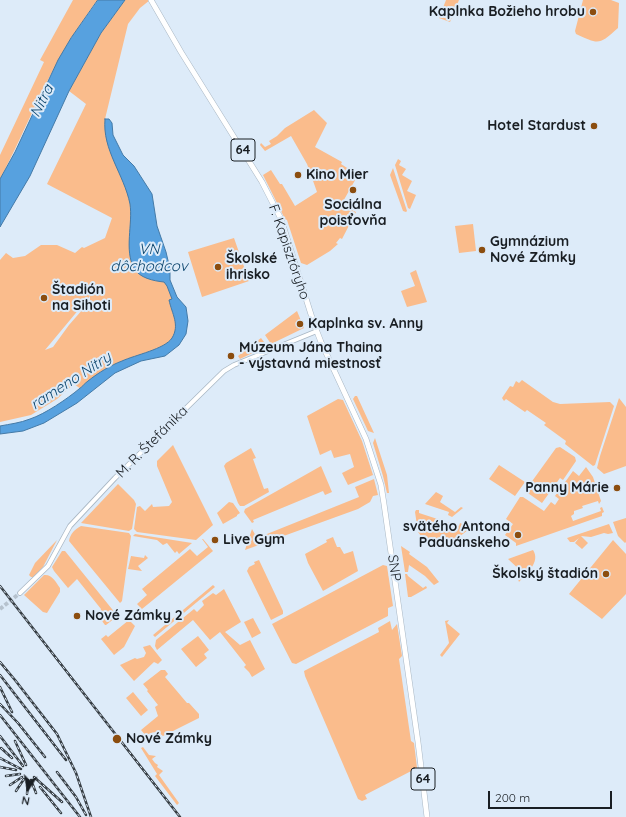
<!DOCTYPE html>
<meta charset="utf-8">
<style>
body{margin:0}
#map{position:relative;width:626px;height:817px;overflow:hidden;background:#ddebf9;font-family:Quicksand,sans-serif}
canvas{display:block}
.north{position:absolute;left:8px;top:769px;width:40px;height:40px;-webkit-text-stroke:3px #ddebf9;paint-order:stroke;rotate:191deg;font-size:11px;font-weight:700;line-height:16px;text-align:center;color:#191e23}
.north::after{content:'';display:block;margin:auto;width:14px;height:18px;background:#191e23;clip-path:polygon(50% 0,100% 100%,50% 72%,0 100%)}
.scale{position:absolute;left:488px;top:791px;width:124px;height:18px;box-sizing:border-box;border:2px solid #191e23;border-top:0;padding-left:5px;font-size:12px;line-height:14px;white-space:nowrap;color:#191e23;-webkit-text-stroke:3px #ddebf9;paint-order:stroke}
</style>
<div id="map">
<canvas width="626" height="817"></canvas>
<div class="north">N</div>
<div class="scale">200 m</div>
</div>
<script>
const context = document.querySelector('canvas').getContext('2d');
context.lineJoin = 'round';
function fill(path, color) { context.fillStyle = color; context.fill(path, 'evenodd'); }
function strokePath(path, color, width, dash) { context.strokeStyle = color; context.lineWidth = width; context.lineCap = dash ? 'butt' : 'round'; context.setLineDash(dash || []); context.stroke(path); }
function label(font, color, halo, rows, align = 'center') {
  context.font = font + ' Quicksand,sans-serif'; context.lineWidth = 4; context.setLineDash([]); context.textBaseline = 'middle'; context.strokeStyle = halo; context.fillStyle = color; for (const [text, x, y, turn = 0] of rows) {
    context.save(); context.translate(x, y); context.rotate((+turn || 0) * Math.PI / 180); context.textAlign = isNaN(turn) ? turn : align; if (halo) context.strokeText(text, 0, 0); context.fillText(text, 0, 0); context.restore();
  }
}
fill(new Path2D(`
 M 73,0 L 98,0 C 91,7 86,17 80,25 C 47,73 27,128 0,179 L 0,155 L 44,62 L 40,60 Z
 M 125,0 L 150,0 L 140,8 L 128,24 L 105,119 L 176,306 L 178,330 L 174,341 L 116,368 L 85,392 L 74,384 L 57,399 L 31,415 L 0,422 L 0,260 L 6,253 L 13,258 L 25,256 L 41,245 L 57,245 L 75,253 L 82,247 L 84,248 L 105,238 L 112,218 L 47,184 L 86,104 L 69,91 L 101,33 ZM 90,296 L 90,301 L 69,325 L 53,347 L 45,350 Z
 M 446,0 L 459,0 L 450,22 L 439,18 Z
 M 583,0 L 611,0 L 619,3 L 618,28 C 598,46 599,44 576,34 L 575,31 Z
 M 314,110 L 327,123 L 315,147 L 342,162 L 341,164 L 358,175 L 341,205 L 356,212 L 342,239 L 340,238 L 336,243 L 338,244 L 330,251 L 307,265 L 301,263 L 287,220 L 285,219 L 263,175 L 271,170 L 280,184 L 282,184 L 295,206 L 317,192 L 307,164 L 291,136 L 265,151 L 260,145 L 261,143 L 265,147 L 271,144 L 269,141 L 277,136 L 285,128 Z
 M 398,159 L 401,161 L 399,165 L 406,169 L 402,175 L 412,181 L 407,191 L 416,195 L 410,209 L 408,208 L 395,165 Z
 M 393,168 L 407,211 L 406,212 L 403,211 L 390,175 Z
 M 473,224 L 476,251 L 459,253 L 455,226 Z
 M 234,238 L 249,281 L 202,297 L 188,252 Z
 M 416,270 L 427,302 L 407,307 L 401,291 L 415,286 L 410,273 Z
 M 297,311 L 304,328 L 271,344 L 265,335 Z
 M 261,338 L 267,346 L 240,359 L 238,356 Z
 M 522,380 L 553,402 L 560,404 L 610,402 L 614,406 L 595,465 L 593,466 L 565,444 L 566,441 L 544,425 L 546,423 L 527,410 L 525,412 L 506,399 L 504,401 L 502,398 L 510,386 L 513,387 L 516,381 L 519,383 Z
 M 355,396 L 357,396 L 374,433 L 368,431 L 353,399 Z
 M 619,398 L 626,407 L 626,466 L 604,474 L 597,468 L 600,456 Z
 M 338,399 L 343,400 L 362,441 L 373,475 L 348,485 L 342,473 L 354,467 L 350,454 L 334,458 L 331,450 L 320,455 L 307,416 Z
 M 375,438 L 387,475 L 389,493 L 387,493 L 383,476 L 373,443 Z
 M 173,445 L 213,525 L 196,540 L 137,532 L 134,529 L 137,507 L 140,506 L 145,511 L 152,504 L 153,507 L 169,506 L 172,502 L 157,466 L 157,461 Z
 M 560,447 L 575,457 L 576,461 L 563,480 L 560,478 L 542,503 L 525,491 L 556,448 Z
 M 251,448 L 256,458 L 253,459 L 264,489 L 268,488 L 269,492 L 244,506 L 240,506 L 238,503 L 224,466 L 226,463 Z
 M 499,465 L 525,482 L 515,496 L 489,479 Z
 M 321,466 L 332,492 L 325,495 L 323,491 L 253,520 L 254,522 L 252,523 L 244,512 L 245,509 Z
 M 586,467 L 593,477 L 601,501 L 599,504 L 598,501 L 582,506 L 583,508 L 574,511 L 574,514 L 571,516 L 573,521 L 601,511 L 600,508 L 602,507 L 604,512 L 602,513 L 602,516 L 516,546 L 516,543 L 505,535 L 513,524 L 506,519 L 520,497 L 523,497 L 544,511 L 551,502 L 555,505 L 559,499 L 555,496 L 559,490 L 563,492 L 566,487 L 563,485 L 573,471 L 579,476 Z
 M 374,479 L 378,495 L 373,496 L 370,502 L 358,509 L 245,550 L 252,529 L 257,538 L 359,497 L 355,487 Z
 M 118,484 L 134,500 L 136,504 L 132,529 L 129,531 L 81,523 Z
 M 436,492 L 443,496 L 440,502 L 455,512 L 461,507 L 463,508 L 452,517 L 448,515 L 449,512 L 425,504 Z
 M 229,502 L 233,503 L 240,513 L 237,515 L 237,516 L 223,524 L 217,513 Z
 M 416,510 L 419,510 L 419,513 L 459,526 L 460,523 L 467,526 L 468,530 L 446,547 L 441,548 L 436,547 L 421,536 L 418,532 L 415,512 Z
 M 626,518 L 626,542 L 625,543 L 618,536 L 613,522 Z
 M 609,524 L 613,533 L 608,534 L 604,533 L 591,537 L 581,536 L 588,543 L 582,549 L 575,543 L 579,538 L 574,542 L 570,542 L 567,538 Z
 M 81,526 L 129,533 L 131,536 L 122,601 L 120,603 L 69,541 C 70,534 75,529 81,526 Z
 M 135,534 L 192,543 L 179,554 L 177,551 L 175,553 L 167,543 L 163,545 L 157,540 L 133,536 Z
 M 333,537 L 337,547 L 340,547 L 344,554 L 353,551 L 358,571 L 323,591 L 308,563 L 305,554 L 327,542 L 326,540 Z
 M 202,539 L 203,539 L 213,551 L 142,609 L 137,604 L 147,595 L 142,589 L 190,549 L 197,556 L 208,547 Z
 M 57,540 L 43,567 L 33,577 L 31,577 L 29,575 L 35,563 Z
 M 613,540 L 626,554 L 626,594 L 602,619 L 569,594 Z
 M 401,546 L 410,552 L 409,554 L 427,567 L 439,582 L 434,585 L 425,576 L 409,565 L 408,572 L 405,572 Z
 M 533,550 C 541,562 526,574 519,582 L 518,579 L 523,573 L 508,559 Z
 M 62,551 L 65,551 L 116,614 L 115,618 L 106,625 L 105,625 L 99,617 L 101,609 L 77,579 L 68,588 L 54,571 L 52,567 Z
 M 145,555 L 148,558 L 138,566 L 142,571 L 128,569 L 131,556 L 144,558 Z
 M 259,560 L 283,611 L 283,614 L 271,620 L 247,571 L 249,567 L 255,564 L 254,562 Z
 M 383,565 L 387,566 L 393,606 L 388,608 L 388,616 L 296,664 L 292,663 L 272,624 Z
 M 405,574 L 407,574 L 408,576 L 423,588 L 426,586 L 427,588 L 411,597 L 408,597 Z
 M 44,575 C 52,574 56,582 60,588 L 60,592 L 47,613 L 43,612 L 24,595 Z
 M 213,585 L 215,587 L 155,637 L 153,635 Z
 M 224,589 L 241,622 L 225,632 L 240,645 L 250,640 L 265,669 L 252,677 L 249,672 L 244,667 L 246,665 L 220,632 L 210,640 L 193,620 L 157,650 L 155,646 L 156,640 L 194,609 L 197,612 L 204,605 L 202,601 L 213,593 L 216,595 Z
 M 253,618 L 261,633 L 252,638 L 244,622 Z
 M 129,620 L 135,626 L 124,647 L 114,655 L 101,639 L 106,635 L 108,637 Z
 M 449,620 L 447,623 L 460,634 L 442,657 L 440,655 L 449,643 L 445,621 Z
 M 390,621 L 392,630 L 397,624 L 402,656 L 399,659 L 411,741 L 414,743 L 417,768 L 365,795 L 367,799 L 362,801 L 358,799 L 305,676 L 304,671 L 379,632 L 378,628 Z
 M 198,636 L 209,650 L 204,654 L 207,658 L 196,667 L 181,649 Z
 M 150,645 L 162,660 L 158,664 L 154,662 L 134,681 L 120,665 L 135,658 L 137,659 L 144,657 L 146,653 L 143,647 Z
 M 161,670 L 165,670 L 168,674 L 165,677 L 187,703 L 189,703 L 199,714 L 199,718 L 163,736 C 157,731 152,731 146,736 L 141,730 L 158,716 L 155,707 L 158,705 L 147,691 L 148,690 L 143,684 Z
 M 133,692 L 148,710 L 141,716 L 126,698 Z
 M 143,747 L 149,755 L 156,756 L 152,759 L 155,763 L 158,765 L 157,767 L 163,771 L 159,775 L 179,803 L 177,805 L 155,776 L 157,774 L 141,748 Z`), '#fabc8c');
const water = new Path2D(`
 M 98,0 L 125,0 L 101,33 L 69,91 L 30,176 L 0,227 L 0,179 L 15,152 L 58,60 L 71,38 Z
 M 105,119 L 109,119 L 112,123 L 113,135 L 123,155 L 134,166 L 152,194 L 157,226 L 166,252 L 170,269 L 170,280 L 177,297 L 186,307 L 188,321 L 186,334 L 179,345 L 165,356 L 141,361 L 115,373 L 77,403 L 44,423 L 23,431 L 0,434 L 0,426 C 10,424 20,423 30,419 C 45,414 67,399 79,389 C 82,387 85,383 88,381 C 98,373 111,365 122,361 C 135,355 165,349 172,338 C 180,325 172,314 169,300 L 172,299 L 167,286 L 164,282 C 154,281 139,278 134,268 C 124,250 133,224 130,204 C 124,174 102,150 105,119 Z`);
fill(water, '#57a1df');
strokePath(water, '#447aa7', 1);
strokePath(new Path2D(`
 M 0,609 L 20,593`), '#b6c2ce', 4, [4, 2]);
const tertiary = new Path2D(`
 M 20,593 L 48,566 L 70,526 L 115,478 L 224,371 L 234,365 L 317,331`);
const primary = new Path2D(`
 M 151,0 L 181,52 L 262,182 L 281,219 L 314,324 L 321,342 L 366,439 L 381,485 L 384,504 L 418,742 L 427,817`);
strokePath(tertiary, '#a9b7c4', 5.5);
strokePath(primary, '#a9b7c4', 6);
strokePath(tertiary, '#fff', 4);
strokePath(primary, '#fff', 5);
const rail = new Path2D(`
 M 0,586 L 180,817
 M 0,662 L 15,680 L 57,734 L 76,773 L 91,817
 M 0,675 L 66,760
 M 0,687 L 12,712
 M 0,704 L 18,723 L 45,757
 M 0,715 L 80,817
 M 0,736 L 23,766
 M 15,741 L 26,765
 M 1,748 L 12,758
 M 0,758 L 21,769
 M 0,767 L 16,770
 M 57,772 L 76,797 L 86,815
 M 6,776 L 20,774
 M 34,777 L 62,802
 M 31,780 L 36,793
 M 10,785 L 22,777
 M 40,787 L 61,813
 M 16,791 L 24,779
 M 27,794 L 28,780`);
strokePath(rail, '#363d43', 2.5);
strokePath(rail, '#ddebf9', 1, [3]);
for (const [x, y, r, color] of [
 [593,12,4,"#8b4d0f"],
 [594,126,4,"#8b4d0f"],
 [298,175,4,"#8b4d0f"],
 [353,190,4,"#8b4d0f"],
 [482,250,4,"#8b4d0f"],
 [218,267,4,"#8b4d0f"],
 [44,298,4,"#8b4d0f"],
 [300,324,4,"#8b4d0f"],
 [231,356,4,"#8b4d0f"],
 [617,488,4,"#8b4d0f"],
 [518,535,4,"#8b4d0f"],
 [215,540,4,"#8b4d0f"],
 [606,574,4,"#8b4d0f"],
 [77,616,4,"#8b4d0f"],
 [117,739,5,"#8b4d0f"]
]) { const dot = new Path2D(); dot.arc(x, y, r, 0, 2 * Math.PI); context.fillStyle = color; context.fill(dot); strokePath(dot, '#ddebf9', 1.5); }
for (const [x, y, w] of [
 [243,150,24],
 [423,779,24]
]) { const box = new Path2D(); box.roundRect(x - w / 2, y - 11, w, 22, 3); context.fillStyle = '#ddebf9'; context.fill(box); strokePath(box, '#191e23', 1); }
label('bold 13px', '#191e23', null, [
 ["64",243,150],
 ["64",423,779]
]);
label('bold 14px', '#191e23', '#ddebf9', [
 ["Kaplnka Božieho hrobu",585,12,"right"],
 ["Hotel Stardust",586,126,"right"],
 ["Kino Mier",306,175],
 ["Sociálna",353,205,"center"],
 ["poisťovňa",353,221,"center"],
 ["Gymnázium",490,242],
 ["Nové Zámky",490,258],
 ["Školské",226,259],
 ["ihrisko",226,275],
 ["Štadión",52,290],
 ["na Sihoti",52,306],
 ["Kaplnka sv. Anny",308,324],
 ["Múzeum Jána Thaina",239,348],
 ["- výstavná miestnosť",239,364],
 ["Panny Márie",609,488,"right"],
 ["svätého Antona",510,527,"right"],
 ["Paduánskeho",510,543,"right"],
 ["Live Gym",223,540],
 ["Školský štadión",598,574,"right"],
 ["Nové Zámky 2",85,616],
 ["Nové Zámky",126,739]
], 'left');
label('14px', '#191e23', '#ddebf9', [
 ["F. Kapisztóryho",289,252,71],
 ["M. R. Štefánika",152,442,-45],
 ["SNP",394,568,82]
]);
label('italic 15px', '#0c456d', '#ddebf9', [
 ["Nitra",42,101,-64],
 ["VN",149,249],
 ["dôchodcov",149,266],
 ["rameno Nitry",71,381,-33]
]);
</script>
